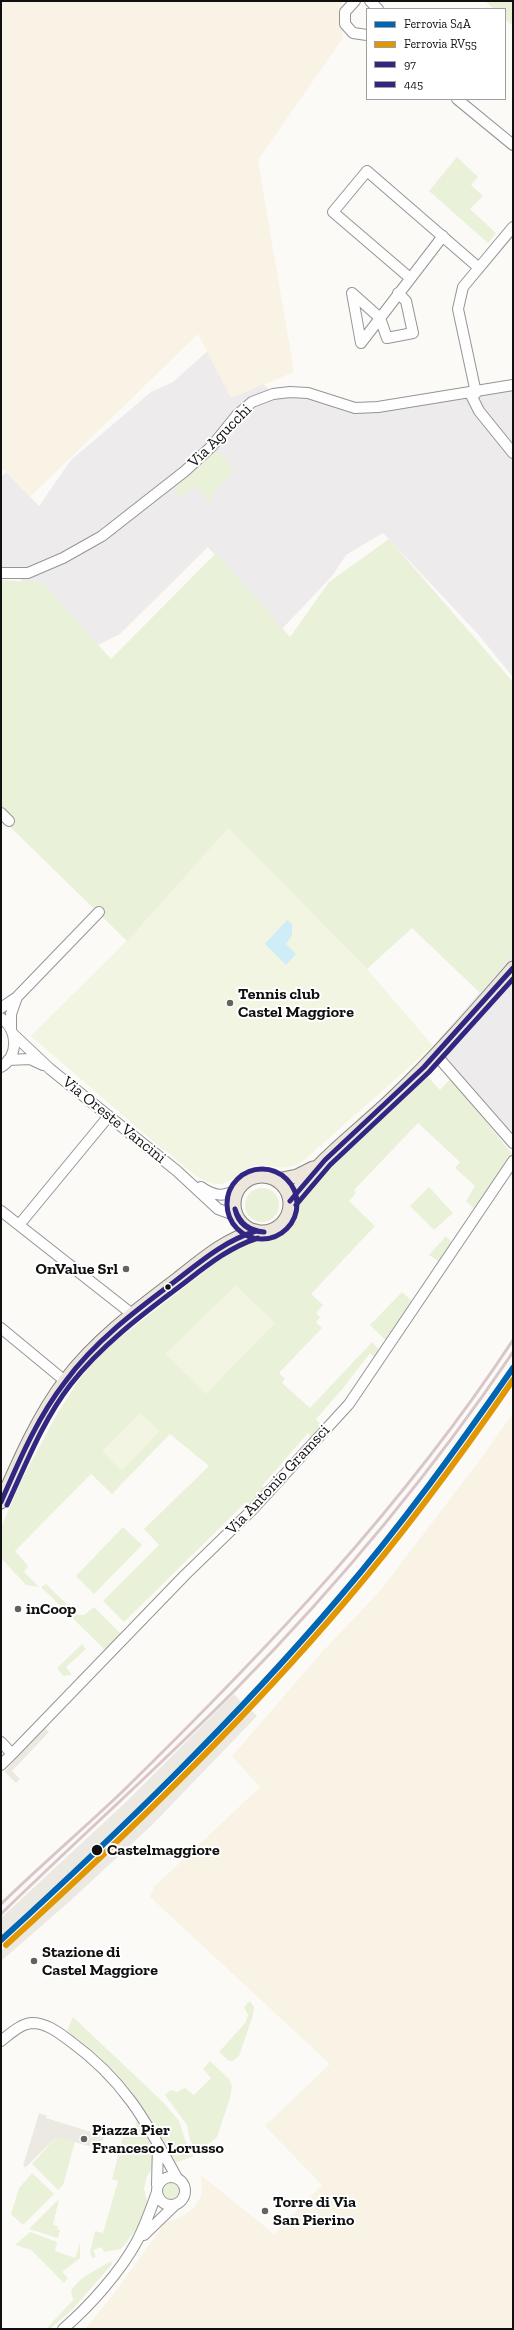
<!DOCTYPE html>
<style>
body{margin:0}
#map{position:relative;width:514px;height:2330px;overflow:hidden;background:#fcfaf7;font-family:"Zilla Slab",serif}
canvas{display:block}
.frame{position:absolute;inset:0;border:2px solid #101010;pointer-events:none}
.legend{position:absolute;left:366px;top:8px;width:140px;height:92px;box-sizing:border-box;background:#fff;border:1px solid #9f9f9f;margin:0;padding:5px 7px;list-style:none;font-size:12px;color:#101010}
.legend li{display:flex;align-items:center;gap:8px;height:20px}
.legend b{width:20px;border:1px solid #9f9f9f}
</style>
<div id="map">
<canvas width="514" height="2330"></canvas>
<div class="frame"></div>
<ul class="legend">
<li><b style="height:5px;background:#0066b3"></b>Ferrovia S4A</li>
<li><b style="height:5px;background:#e09702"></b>Ferrovia RV55</li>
<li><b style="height:5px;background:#312783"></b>97</li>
<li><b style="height:5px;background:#312783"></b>445</li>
</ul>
</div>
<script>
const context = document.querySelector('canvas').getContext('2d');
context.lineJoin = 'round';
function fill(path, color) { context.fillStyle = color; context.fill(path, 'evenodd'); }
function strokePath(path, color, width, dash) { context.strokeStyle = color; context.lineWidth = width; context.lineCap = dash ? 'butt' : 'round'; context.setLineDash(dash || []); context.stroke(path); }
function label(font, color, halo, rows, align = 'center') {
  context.font = font + ' "Zilla Slab",serif'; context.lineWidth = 4; context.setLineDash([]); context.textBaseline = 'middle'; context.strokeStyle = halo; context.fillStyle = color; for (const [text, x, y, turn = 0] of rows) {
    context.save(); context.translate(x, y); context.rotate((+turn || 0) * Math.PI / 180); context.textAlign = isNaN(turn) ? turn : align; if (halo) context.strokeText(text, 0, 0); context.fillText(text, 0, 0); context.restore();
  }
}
fill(new Path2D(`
 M 221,339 L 269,390 L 373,408 L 513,382 L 513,677 L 477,633 L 383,533 L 346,555 L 333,575 L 280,631 L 208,547 L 120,634 L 86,651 L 34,589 L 18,578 L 1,579 L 1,477 L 6,472 L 39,506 L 71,460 L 151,392 L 173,382 Z
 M 513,954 L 513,1138 L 433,1046 Z`), '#eeebed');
fill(new Path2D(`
 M 1,1 L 342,1 L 343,38 L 258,160 L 294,372 L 231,398 L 198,334 L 30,497 L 1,467 Z
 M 513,1413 L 513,2329 L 85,2329 L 110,2299 L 165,2223 L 179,2218 L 194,2208 L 202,2194 L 201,2175 L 274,2234 L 322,2185 L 265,2126 L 330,2064 L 150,1897 L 154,1887 L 260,1787 L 232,1756 L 323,1651 L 380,1591 L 482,1457 Z`), '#f8f3e4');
fill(new Path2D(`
 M 485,1 L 513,1 L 513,26 L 505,19 L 505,9 L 494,9 Z
 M 457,157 L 478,177 L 471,185 L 483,196 L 470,209 L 496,233 L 488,243 L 429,191 Z
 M 215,451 L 220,452 L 234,471 L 213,492 L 211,501 L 208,501 L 195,485 L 181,497 L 176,489 L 177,486 Z
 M 389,539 L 513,682 L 513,954 L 480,993 L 412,928 L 367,969 L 228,828 L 164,1150 L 31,1036 L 127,941 L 1,818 L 1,580 L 42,582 L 111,659 L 216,553 L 290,637 L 329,582 Z
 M 427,1076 L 440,1090 L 451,1078 L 512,1154 L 475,1210 L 466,1201 L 475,1186 L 455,1168 L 460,1162 L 418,1123 L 354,1190 L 356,1193 L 349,1201 L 375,1226 L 311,1294 L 323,1305 L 316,1313 L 320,1317 L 316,1322 L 322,1328 L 279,1373 L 285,1379 L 282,1383 L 310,1408 L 372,1342 L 378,1348 L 378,1354 L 375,1358 L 370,1353 L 344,1387 L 316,1419 L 321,1425 L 311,1437 L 308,1433 L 262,1486 L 266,1489 L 251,1505 L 246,1502 L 124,1622 L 103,1601 L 159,1545 L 144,1529 L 209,1466 L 170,1434 L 112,1494 L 91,1474 L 15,1551 L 28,1566 L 24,1572 L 39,1587 L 26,1585 L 1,1558 L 1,1528 L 19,1485 L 57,1414 L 79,1380 L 104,1350 L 209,1268 L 209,1262 L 242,1240 L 267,1239 L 285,1229 L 292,1220 L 298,1196 L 306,1183 L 331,1164 Z
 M 429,1187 L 453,1213 L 434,1230 L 410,1206 Z
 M245 1205a17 17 0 1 1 34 0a17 17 0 1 1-34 0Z
 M 446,1236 L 453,1243 L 440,1262 L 429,1255 Z
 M 402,1292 L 413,1302 L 386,1341 L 370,1325 Z
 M 123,1527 L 142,1545 L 94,1594 L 76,1576 Z
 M 46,1584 L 78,1615 L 84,1615 L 94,1607 L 122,1635 L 106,1651 L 41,1587 Z
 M 82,1644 L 86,1649 L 66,1667 L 72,1675 L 63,1676 L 57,1668 Z
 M 250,2001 L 254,2007 L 253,2015 L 239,2056 L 233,2061 L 229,2061 L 219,2052 L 246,2022 L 248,2015 L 244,2007 Z
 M 73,2017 L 164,2103 L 179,2121 L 187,2146 L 194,2156 L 175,2163 C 154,2123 134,2090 101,2058 C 91,2048 78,2040 67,2031 Z
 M 210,2061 L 229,2079 L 232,2086 L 230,2098 L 217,2137 L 198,2153 L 190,2140 L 187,2125 L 165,2095 L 170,2090 L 177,2092 L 185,2088 L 194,2095 L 211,2078 L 203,2069 Z
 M 137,2121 L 154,2150 L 153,2168 L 147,2176 L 144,2188 L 147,2202 L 141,2223 L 121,2249 L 104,2252 L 102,2247 L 93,2250 L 96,2257 L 92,2258 L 90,2252 L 95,2231 L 103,2233 L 118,2181 L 112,2179 L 125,2129 L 130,2134 L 138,2129 L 135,2122 Z
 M 56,2137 L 75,2142 L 63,2185 L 58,2190 L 32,2164 Z
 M 32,2173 L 54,2194 L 23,2225 L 11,2214 L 19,2188 Z
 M162 2191a9 9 0 1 1 18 0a9 9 0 1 1-18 0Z
 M 59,2199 L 53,2225 L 58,2226 L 57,2229 L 60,2230 L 58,2238 L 29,2229 Z
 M 30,2232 L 57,2242 L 55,2251 L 75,2258 L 80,2243 L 80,2258 L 62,2272 L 68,2278 L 64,2283 L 31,2250 L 15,2245 Z
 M 111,2261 L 112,2264 L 72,2310 L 50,2329 L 46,2329 L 73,2300 L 71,2290 L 82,2278 Z`), '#e9f1d8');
fill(new Path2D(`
 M 228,828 L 367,969 L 433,1046 L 303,1161 C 282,1174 275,1163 255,1166 C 241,1169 233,1183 219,1184 C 208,1184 199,1178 191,1172 L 31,1036 L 127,941 Z
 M 236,1285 L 275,1323 L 206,1394 L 165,1354 Z
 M 140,1413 L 160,1431 L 122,1471 L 102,1451 Z`), '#f2f5e1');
fill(new Path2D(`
 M 234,1694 L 241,1702 L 165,1782 L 96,1850 L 1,1936 L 1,1918 L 128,1800 Z
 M 250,1709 L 257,1716 L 153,1824 L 69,1902 L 1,1961 L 1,1951 L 140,1822 Z
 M 44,1727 L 49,1732 L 12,1771 L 20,1779 L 16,1783 L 5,1772 L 21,1751 Z
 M 39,2113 L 47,2116 L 46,2118 L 104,2136 L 100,2149 L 56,2137 L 26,2167 L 23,2166 Z`), '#ece8e2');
fill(new Path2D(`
 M 287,920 L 292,924 L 292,935 L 286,944 L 296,954 L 286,965 L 265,944 Z`), '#ceedf6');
const minor = new Path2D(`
 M 355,1 L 345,12 L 345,24 L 353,33 L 367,35
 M 370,1 L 378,9
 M 457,99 L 513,145
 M 410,278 L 333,212 L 367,171 L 479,268
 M 352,293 L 380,318 L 387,338 L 413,333 L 406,301 L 398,293
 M 352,293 L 361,343
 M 361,343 L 443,236
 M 470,393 L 479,411 L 513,453
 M 476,393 L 458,309 L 463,287 L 513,227
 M 1,573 L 28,573 L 63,558 L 102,536 L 185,471 L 212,446 L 237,415 L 252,402 L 273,394 L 290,392 L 308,393 L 355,408 L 378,407 L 513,385
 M 1,813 L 9,821
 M 1,1008 L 17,997 L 99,912
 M 1,1018 C 18,1030 19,1056 1,1067
 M 11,1029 L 11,1014 L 17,997
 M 13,1034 L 50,1069 L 177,1171 L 218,1209 L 237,1216
 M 437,1056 L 513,1143
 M 8,1060 L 30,1059 L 43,1065
 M 201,1187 C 214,1196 225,1198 238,1188
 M 1,1211 L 132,1314
 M 19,1225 L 108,1117
 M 1,1328 L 65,1381
 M 1,1742 L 12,1754 L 185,1575 L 253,1509 L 349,1404 L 513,1161
 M 1,1765 L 12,1754
 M 1,2041 C 10,2034 20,2024 32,2023 C 47,2023 59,2033 70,2041 C 124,2080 146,2121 177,2178
 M157 2191a14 14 0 1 1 28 0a14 14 0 1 1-28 0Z
 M 157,2185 L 158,2145
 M 144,2235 L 176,2204
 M 63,2329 C 89,2307 121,2271 137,2241 C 145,2226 151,2209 157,2192`);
const major = new Path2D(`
 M234 1204a28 28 0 1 1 56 0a28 28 0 1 1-56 0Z
 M 277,1180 L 297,1176 L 313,1168
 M 290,1201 C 316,1161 359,1131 393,1098 C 436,1057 474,1013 513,968
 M 1,1502 C 19,1461 38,1417 65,1381 C 96,1340 138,1309 179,1278 C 203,1259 226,1239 256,1231`);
strokePath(minor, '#969594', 12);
strokePath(major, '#848381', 15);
strokePath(minor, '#fffefe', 10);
strokePath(major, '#ece6dc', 13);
strokePath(new Path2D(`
 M 1,1904 C 40,1866 82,1830 122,1792 C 265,1652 403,1507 513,1340
 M 1,1914 C 79,1838 160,1766 236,1689 C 338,1585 432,1472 513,1352`), '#d8c6c9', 3);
strokePath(new Path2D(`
 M 290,1201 L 325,1160 L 424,1067 L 513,968
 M 235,1209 C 240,1224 249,1230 264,1232
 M 235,1209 C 238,1224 249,1232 264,1232
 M 1,1502 C 19,1461 37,1418 65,1382 C 94,1342 135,1311 174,1282 C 200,1262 224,1241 256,1231`), '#312783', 5);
strokePath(new Path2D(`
 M227 1204a35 35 0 1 1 70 0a35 35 0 1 1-70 0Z
 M 296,1205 L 330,1165 L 429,1072 L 513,979
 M 7,1505 C 26,1464 43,1420 71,1384 C 101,1346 140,1316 179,1287 C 204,1268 227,1248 258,1238`), '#312783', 5);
strokePath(new Path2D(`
 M 1,1940 C 119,1832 234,1721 338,1599 C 401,1526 458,1447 513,1368`), '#0066b3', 6);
strokePath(new Path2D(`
 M 6,1945 C 125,1837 240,1725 344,1603 C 405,1532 460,1457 513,1380`), '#e09702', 6);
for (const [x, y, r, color] of [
 [230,1003,4,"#636261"],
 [126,1269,4,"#636261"],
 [168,1287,3.5,"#101010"],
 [18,1609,4,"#636261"],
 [97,1850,6,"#101010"],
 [34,1961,4,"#636261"],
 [84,2139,4,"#636261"],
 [265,2211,4,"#636261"]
]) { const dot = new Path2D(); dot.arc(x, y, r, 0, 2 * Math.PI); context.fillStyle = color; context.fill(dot); strokePath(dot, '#fff', 1.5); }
label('16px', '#101010', '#fff', [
 ["Via Agucchi",220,436,-45],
 ["Via Oreste Vancini",114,1120,39],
 ["Via Antonio Gramsci",278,1480,-47]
]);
label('bold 16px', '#101010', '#fff', [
 ["Tennis club",238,994],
 ["Castel Maggiore",238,1012],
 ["OnValue Srl",118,1269,"right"],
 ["inCoop",26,1609],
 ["Stazione di",42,1952],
 ["Castel Maggiore",42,1970],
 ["Piazza Pier",92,2130],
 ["Francesco Lorusso",92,2148],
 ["Torre di Via",273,2202],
 ["San Pierino",273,2220]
], 'left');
label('bold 16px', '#101010', '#fff', [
 ["Castelmaggiore",107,1850]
], 'left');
</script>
